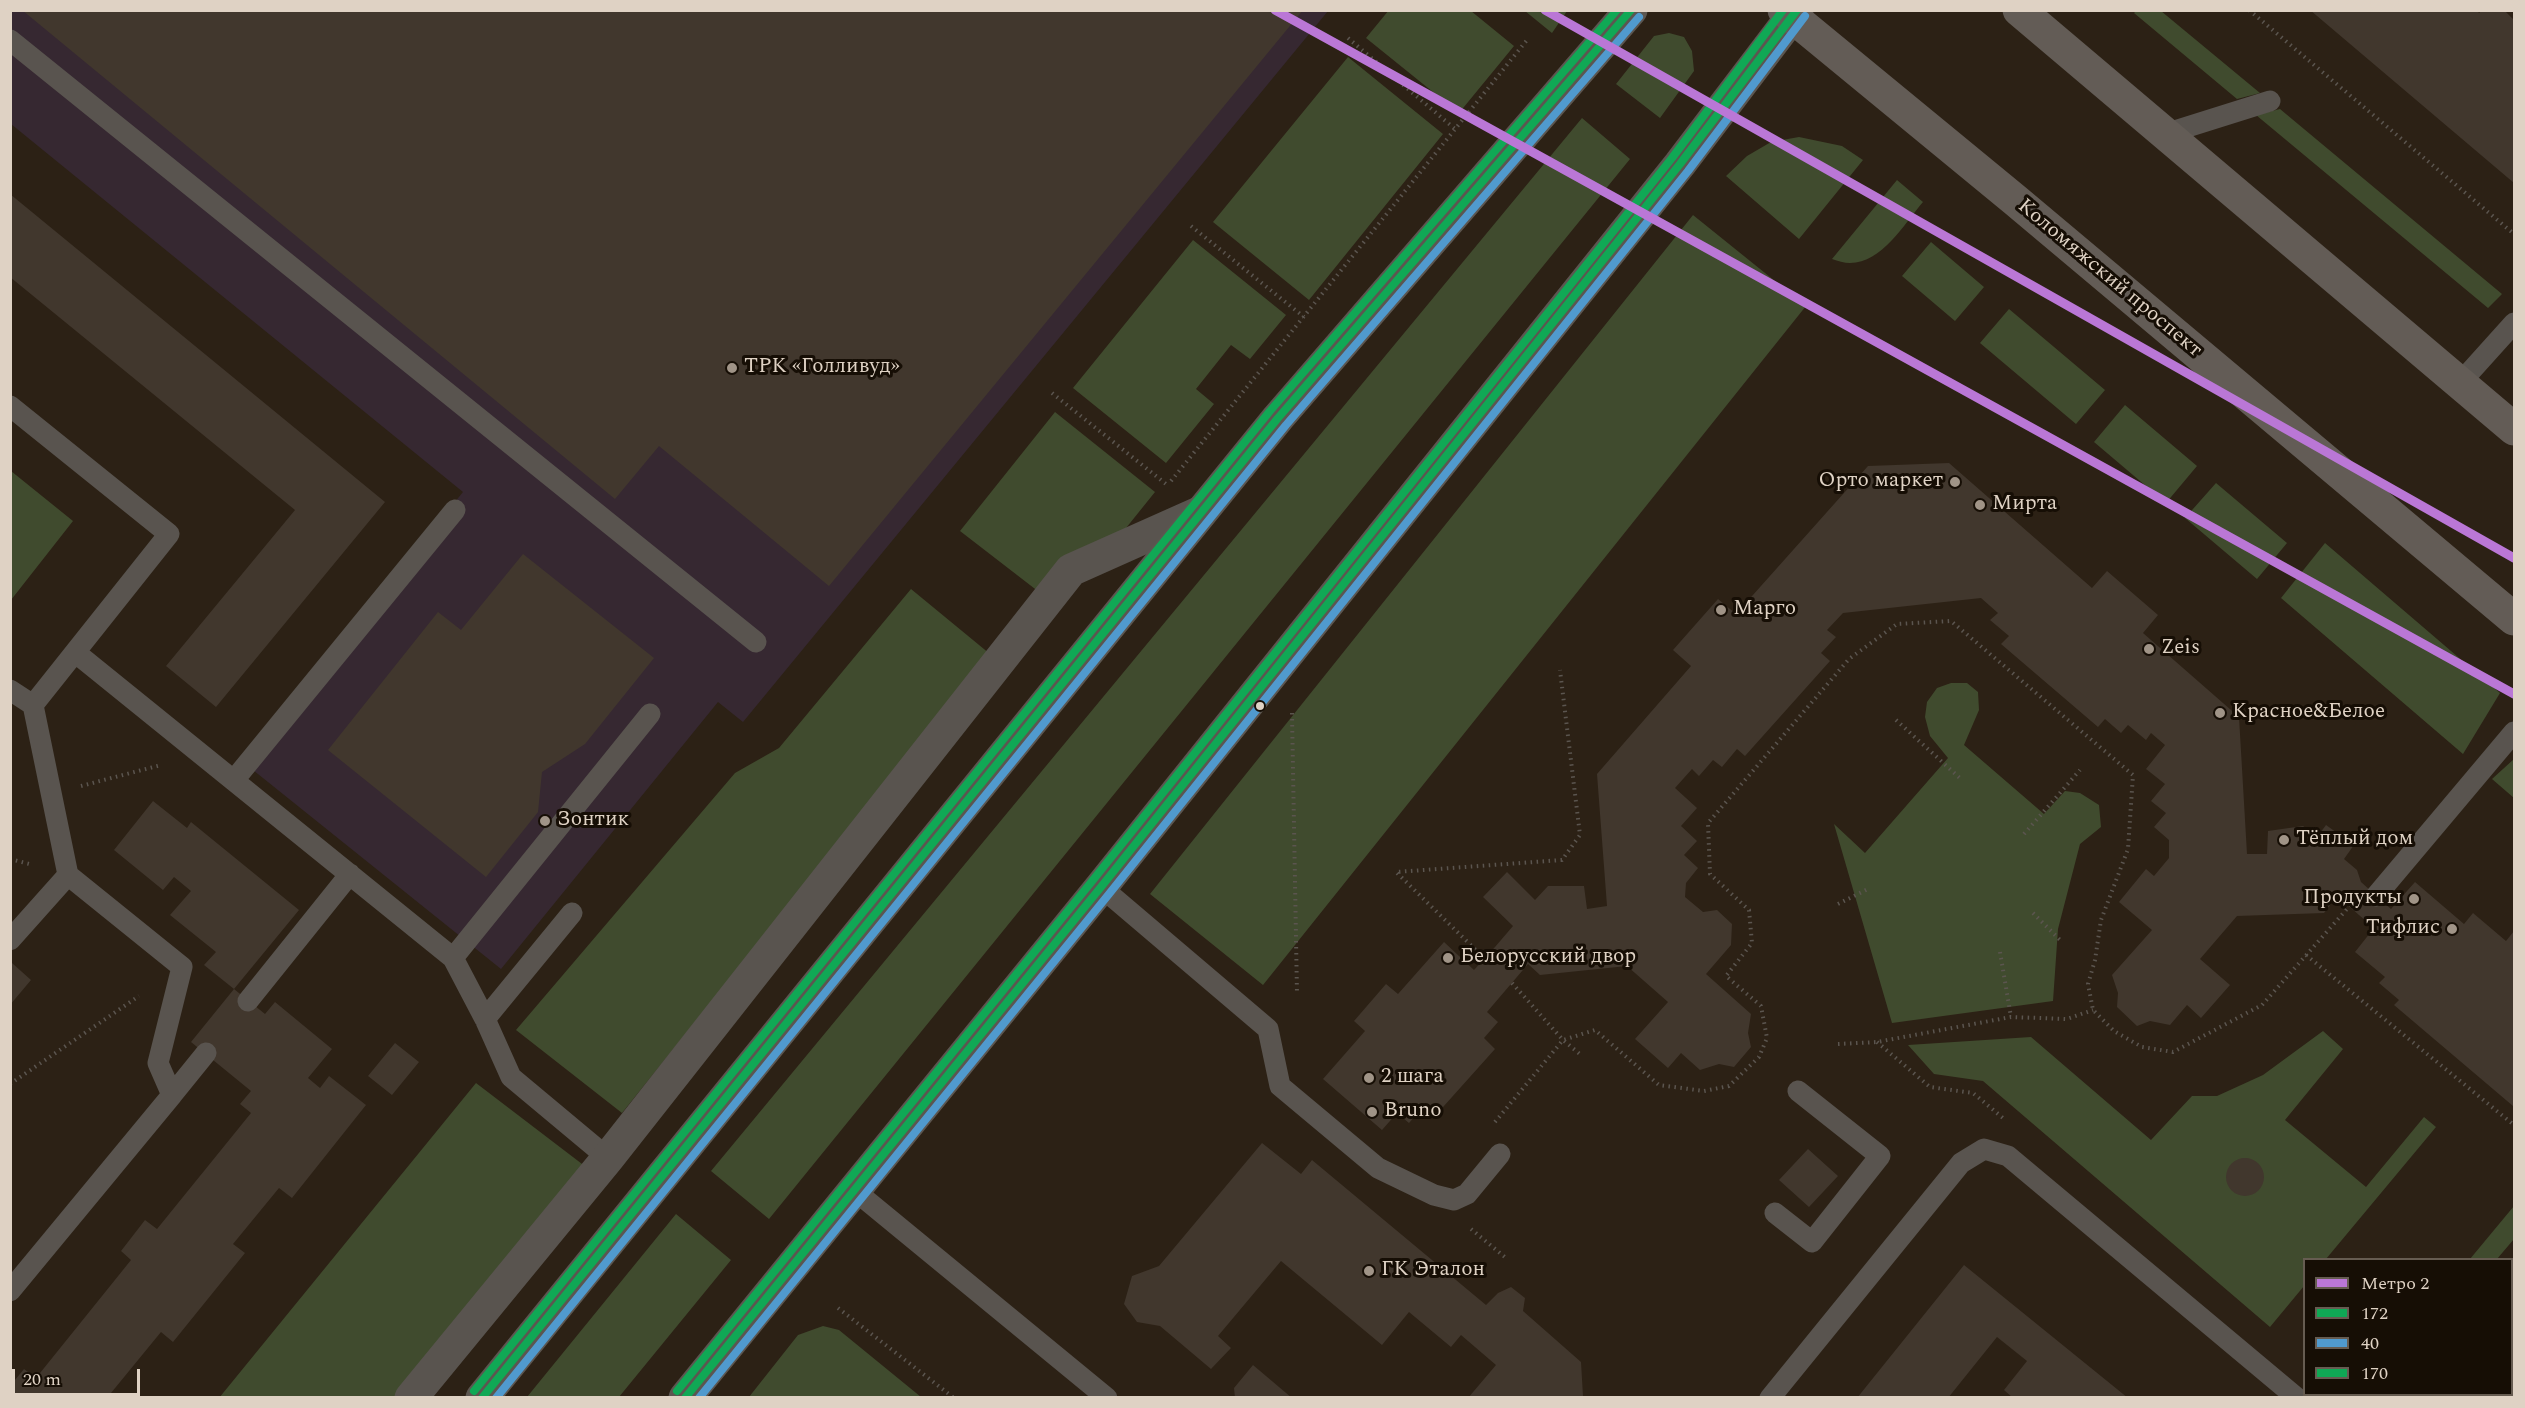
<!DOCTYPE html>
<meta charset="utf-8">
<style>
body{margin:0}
#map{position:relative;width:2525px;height:1408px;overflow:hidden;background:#2c2115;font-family:Spectral,serif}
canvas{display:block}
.frame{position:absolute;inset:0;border:12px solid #dfd2c4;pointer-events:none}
.legend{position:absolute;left:2303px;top:1258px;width:210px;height:138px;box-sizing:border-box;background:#160e05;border:2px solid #665c51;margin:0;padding:8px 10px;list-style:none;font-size:18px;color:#dfd2c4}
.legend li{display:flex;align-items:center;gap:12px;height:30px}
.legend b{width:30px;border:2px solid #665c51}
.scale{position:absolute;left:12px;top:1369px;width:128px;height:27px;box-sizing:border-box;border:3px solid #dfd2c4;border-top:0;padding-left:8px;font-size:18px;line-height:21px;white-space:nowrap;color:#dfd2c4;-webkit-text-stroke:4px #160e05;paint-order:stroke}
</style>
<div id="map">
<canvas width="2525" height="1408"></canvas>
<div class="frame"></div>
<ul class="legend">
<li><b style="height:8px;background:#ba77d6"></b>Метро 2</li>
<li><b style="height:8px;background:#10a855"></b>172</li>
<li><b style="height:8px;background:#509ace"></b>40</li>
<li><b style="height:8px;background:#10a855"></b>170</li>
</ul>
<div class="scale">20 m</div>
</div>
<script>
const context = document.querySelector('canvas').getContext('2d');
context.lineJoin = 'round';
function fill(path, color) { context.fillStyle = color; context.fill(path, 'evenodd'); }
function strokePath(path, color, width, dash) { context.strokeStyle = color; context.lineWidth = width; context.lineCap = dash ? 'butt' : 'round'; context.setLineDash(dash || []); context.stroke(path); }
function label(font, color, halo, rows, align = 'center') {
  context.font = font + ' Spectral,serif'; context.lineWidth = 6; context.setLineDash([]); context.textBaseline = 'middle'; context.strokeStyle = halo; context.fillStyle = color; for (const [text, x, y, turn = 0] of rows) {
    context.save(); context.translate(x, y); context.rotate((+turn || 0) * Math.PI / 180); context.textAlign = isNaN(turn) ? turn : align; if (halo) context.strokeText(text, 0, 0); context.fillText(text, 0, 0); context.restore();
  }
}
fill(new Path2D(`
 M 10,11 L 1328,11 L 743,722 L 718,702 L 501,969 L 243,762 L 463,492 L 11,124 Z`), '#362831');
fill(new Path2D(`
 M 1389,10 L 1471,11 L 1514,46 L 1459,113 L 1366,38 Z
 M 1525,11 L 1567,11 L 1552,33 Z
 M 2136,11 L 2161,11 L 2260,93 L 2237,99 L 2134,13 Z
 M 1669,33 L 1684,37 L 1692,51 L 1694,71 L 1660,118 L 1616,84 L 1654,36 Z
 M 1348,57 L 1443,134 L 1309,300 L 1213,222 Z
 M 2280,109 L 2502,294 L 2488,308 L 2256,115 Z
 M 1582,118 L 1630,159 L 769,1219 L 711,1171 Z
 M 1799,137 L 1842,146 L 1863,160 L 1799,239 L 1726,176 L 1747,156 L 1771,142 Z
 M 1897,180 L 1923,202 C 1904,224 1882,263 1850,263 C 1844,263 1838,261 1832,259 Z
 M 1693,215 L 1806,306 L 1263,985 L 1150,894 Z
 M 1193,240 L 1286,315 L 1250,359 L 1231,345 L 1196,389 L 1214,404 L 1166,463 L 1073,388 Z
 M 1931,242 L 1984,287 L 1955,321 L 1902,276 Z
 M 2009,309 L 2105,390 L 2076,424 L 1980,343 Z
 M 2125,405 L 2197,466 L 2166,503 L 2094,442 Z
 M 1055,412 L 1155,492 L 1118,538 L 1039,592 L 960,531 Z
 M 11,471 L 73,521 L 11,600 Z
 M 2216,483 L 2287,543 L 2257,579 L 2185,518 Z
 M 2325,543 L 2500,693 L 2463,754 L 2281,598 Z
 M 911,589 L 990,654 L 622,1113 L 516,1030 L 735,773 L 779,748 Z
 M 1951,683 L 1967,683 L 1978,692 L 1979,710 L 1964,745 L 2044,814 L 2065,791 L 2080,793 L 2099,805 L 2101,827 L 2080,844 L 2058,929 L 2053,1001 L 1892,1023 L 1834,824 L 1865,853 L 1948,758 L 1930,736 L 1925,717 L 1927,702 L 1937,688 Z
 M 2514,759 L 2514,798 L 2492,779 Z
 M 2323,1031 L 2343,1049 L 2285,1120 L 2366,1187 L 2424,1117 L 2436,1127 L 2326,1259 L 2304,1260 L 2304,1286 L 2270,1327 L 1983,1081 L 1934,1074 L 1908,1045 L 2031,1037 L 2151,1140 L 2192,1096 L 2217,1096 L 2263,1075 Z
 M 476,1083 L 586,1167 L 399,1397 L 219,1398 Z
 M 2514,1206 L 2514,1239 L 2497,1259 L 2470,1259 Z
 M 676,1214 L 731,1260 L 619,1397 L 527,1397 Z
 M 823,1326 L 839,1330 L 921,1397 L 749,1397 L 798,1335 Z`), '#404b2e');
fill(new Path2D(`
 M 22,10 L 1303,10 L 829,586 L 659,446 L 615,499 Z
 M 2310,10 L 2477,10 L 2479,13 L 2482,10 L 2504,10 L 2514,20 L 2514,183 Z
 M 10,194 L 385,502 L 216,707 L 166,666 L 295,510 L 10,277 Z
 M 1949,463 L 2092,588 L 2107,571 L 2158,615 L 2143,633 L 2239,717 L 2247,854 L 2267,854 L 2268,831 L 2303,826 L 2317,837 L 2326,825 L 2354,845 L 2344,859 L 2357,870 L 2361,882 L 2391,909 L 2415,882 L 2464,924 L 2473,913 L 2506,941 L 2514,931 L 2513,1106 L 2394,1005 L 2399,1000 L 2379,983 L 2385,977 L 2355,952 L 2374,928 L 2344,902 L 2334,900 L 2324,913 L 2237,916 L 2200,959 L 2230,985 L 2201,1018 L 2187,1005 L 2170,1025 L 2150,1021 L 2137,1026 L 2117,1007 L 2118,993 L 2112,975 L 2152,930 L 2119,902 L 2146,869 L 2154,876 L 2169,858 L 2169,840 L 2154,827 L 2166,813 L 2151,801 L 2165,784 L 2146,769 L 2165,745 L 2151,733 L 2146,740 L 2128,725 L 2121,733 L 2105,719 L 2098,727 L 2001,644 L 2009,636 L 1990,620 L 1998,613 L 1981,598 L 1843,613 L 1827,630 L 1836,637 L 1821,653 L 1830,661 L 1745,756 L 1737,749 L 1722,767 L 1713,760 L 1699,776 L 1692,769 L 1675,788 L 1697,808 L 1681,826 L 1697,841 L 1684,855 L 1698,868 L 1686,883 L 1685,897 L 1703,912 L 1717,910 L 1732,924 L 1731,945 L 1706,974 L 1751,1014 L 1748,1033 L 1751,1047 L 1734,1067 L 1719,1064 L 1700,1070 L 1681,1053 L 1668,1068 L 1635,1039 L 1668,1002 L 1627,966 L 1540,975 L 1528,964 L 1487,1012 L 1498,1022 L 1484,1038 L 1495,1049 L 1435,1116 L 1424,1106 L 1409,1123 L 1397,1113 L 1382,1130 L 1323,1079 L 1365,1031 L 1354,1021 L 1386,984 L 1398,994 L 1444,942 L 1474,970 L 1495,947 L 1513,926 L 1483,897 L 1507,872 L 1535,900 L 1548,886 L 1584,886 L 1587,909 L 1607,906 L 1597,774 L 1691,666 L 1673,650 L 1718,599 L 1736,614 L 1868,466 Z
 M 523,554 L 654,658 L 585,744 L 542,772 L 538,812 L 486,877 L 328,750 L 438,612 L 461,630 Z
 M 153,801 L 187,828 L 191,822 L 299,910 L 234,989 L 204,965 L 216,952 L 170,915 L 191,891 L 174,877 L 163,890 L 114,850 Z
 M 12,963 L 31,980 L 10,1005 L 10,964 Z
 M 234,989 L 265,1014 L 275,1002 L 332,1049 L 308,1078 L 320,1088 L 329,1076 L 366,1105 L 292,1198 L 279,1188 L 233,1244 L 245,1253 L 173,1342 L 161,1332 L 111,1393 L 117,1398 L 10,1398 L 10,1386 L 24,1369 L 36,1378 L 131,1260 L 121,1251 L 145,1220 L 157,1229 L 251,1113 L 240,1104 L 251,1091 L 191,1042 Z
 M 395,1043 L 419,1062 L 392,1095 L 368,1076 Z
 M 1262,1143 L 1301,1174 L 1312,1160 L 1486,1305 L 1498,1293 L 1511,1287 L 1525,1298 L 1523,1311 L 1581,1362 L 1583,1396 L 1468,1398 L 1496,1365 L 1461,1335 L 1451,1347 L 1409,1312 L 1382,1345 L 1281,1261 L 1218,1336 L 1231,1348 L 1211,1369 L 1160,1326 L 1137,1322 L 1124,1304 L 1132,1276 L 1159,1266 Z
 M 1808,1149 L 1838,1176 L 1809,1207 L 1779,1180 Z
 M2226 1177a19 19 0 1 1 38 0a19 19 0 1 1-38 0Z
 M 1964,1265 L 2128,1398 L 2013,1398 L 2004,1390 L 2027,1361 L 1997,1337 L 1948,1398 L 1857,1398 Z
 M 1253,1365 L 1292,1398 L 1235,1398 L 1234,1388 Z`), '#41372d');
strokePath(new Path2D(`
 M 2249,10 L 2514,234
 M 1348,38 L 1455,129
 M 1191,226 L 1304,317
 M 1052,393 L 1166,484
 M 1171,481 L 1527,40
 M 1292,713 L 1297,994
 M 1896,720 L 1962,780
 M 81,786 L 161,765
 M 2024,834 L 2080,770
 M 10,859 L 33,865
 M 1838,904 L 1868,889
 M 2033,913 L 2061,941
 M 2000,952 L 2011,1017
 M 2306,955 L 2514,1125
 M 1484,958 L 1396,872 L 1562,860 L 1580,835 L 1560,670
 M 1512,983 L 1563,1040 L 1581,1055
 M 1877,1042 L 1930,1087 L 1973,1093 L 2003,1118
 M 1838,1044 L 1877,1042 L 2011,1017 L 2067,1019 L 2093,1010
 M 10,1084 L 139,996
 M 1495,1122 L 1563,1040 L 1595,1030 L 1659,1085 L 1704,1091 L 1729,1086 L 1759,1057 L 1767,1038 L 1761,1006 L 1726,976 L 1752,943 L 1749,910 L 1710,874 L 1708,823 L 1849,659 L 1897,624 L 1951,621 L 2133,775 L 2128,849 L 2101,920 L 2095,960 L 2088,984 L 2093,1010 L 2114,1031 L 2142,1047 L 2173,1052 L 2262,1005 L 2347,909
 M 1471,1229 L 1506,1258
 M 838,1308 L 954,1398
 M 2333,1394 L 2336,1398`), '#5b554f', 4, [1.5, 4.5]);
strokePath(new Path2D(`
 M 10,40 L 756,642
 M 2165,134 L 2270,101
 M 2460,383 L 2514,323
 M 10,406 L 169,534 L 33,705 L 68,875 L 182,967 L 158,1063 L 172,1095 L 10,1291
 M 76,653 L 453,958 L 485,1019 L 511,1077 L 608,1158
 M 10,690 L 33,705
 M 234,780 L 455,510
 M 1101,887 L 1268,1029 L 1280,1086 L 1378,1168 L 1434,1195 L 1454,1200 L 1467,1194 L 1500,1154
 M 2376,896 L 2514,732
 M 10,940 L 68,875
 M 453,958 L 650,714
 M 248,1001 L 350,874
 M 485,1019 L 572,913
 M 172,1095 L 206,1053
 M 854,1190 L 1107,1398
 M 1775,1213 L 1812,1242 L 1880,1156 L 1798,1091
 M 1770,1398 L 1961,1163 L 1984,1149 L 2008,1156 L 2297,1398`), '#59544f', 21);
strokePath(new Path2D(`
 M 411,1398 L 608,1158 L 1071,570 L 1201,512`), '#59544f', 33);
strokePath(new Path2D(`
 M 482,1398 L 1278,418 L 1631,10
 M 685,1398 L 1101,887 L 1680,164 L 1797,10`), '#5c5650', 33);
strokePath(new Path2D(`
 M 1784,10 L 2015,200 L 2514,619
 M 2019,10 L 2514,429`), '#635c56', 33);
strokePath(new Path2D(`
 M 482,1398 L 1278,418 L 1631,10
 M 685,1398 L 1101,887 L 1680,164 L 1797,10`), '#10a855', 8);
strokePath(new Path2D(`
 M 496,1398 L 1286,425 L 1639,17
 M 699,1398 L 1109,894 L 1688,171 L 1805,16`), '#509ace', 8);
strokePath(new Path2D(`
 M 474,1391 L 1270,411 L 1617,10
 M 677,1391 L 1093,880 L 1672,158 L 1783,10`), '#10a855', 8);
strokePath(new Path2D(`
 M 1275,10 L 2514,694
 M 1545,10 L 2514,558`), '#ba77d6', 9);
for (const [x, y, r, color] of [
 [732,368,6,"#a09487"],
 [1955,482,6,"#a09487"],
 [1980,505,6,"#a09487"],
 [1721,610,6,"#a09487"],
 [2149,649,6,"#a09487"],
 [1260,706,5,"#dfd2c4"],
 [2220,713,6,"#a09487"],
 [545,821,6,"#a09487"],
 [2284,840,6,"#a09487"],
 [2414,899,6,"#a09487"],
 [2452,929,6,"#a09487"],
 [1448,958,6,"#a09487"],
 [1369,1078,6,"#a09487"],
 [1372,1112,6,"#a09487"],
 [1369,1271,6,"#a09487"]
]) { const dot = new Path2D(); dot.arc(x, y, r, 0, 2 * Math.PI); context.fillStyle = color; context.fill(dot); strokePath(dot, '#160e05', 2); }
label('21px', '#dfd2c4', '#160e05', [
 ["Коломяжский проспект",2109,279,40]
]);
label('21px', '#dfd2c4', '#160e05', [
 ["ТРК «Голливуд»",744,368],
 ["Орто маркет",1943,482,"right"],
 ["Мирта",1992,505],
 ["Марго",1733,610],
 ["Zeis",2161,649],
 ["Красное&Белое",2232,713],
 ["Зонтик",557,821],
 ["Тёплый дом",2296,840],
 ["Продукты",2402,899,"right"],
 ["Тифлис",2440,929,"right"],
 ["Белорусский двор",1460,958],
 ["2 шага",1381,1078],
 ["Bruno",1384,1112],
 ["ГК Эталон",1381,1271]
], 'left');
</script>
